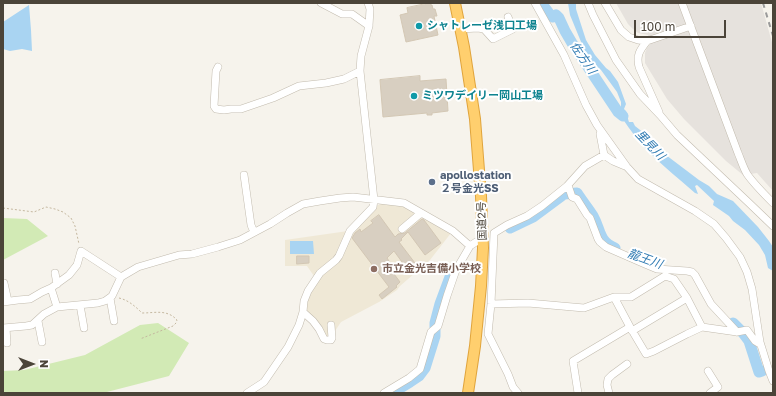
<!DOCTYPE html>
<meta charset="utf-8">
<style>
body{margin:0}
#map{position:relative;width:776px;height:396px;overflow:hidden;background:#f6f3ec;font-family:"Golos Text",sans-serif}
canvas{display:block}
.frame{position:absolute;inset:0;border:4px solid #4b4439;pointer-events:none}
.north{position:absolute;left:12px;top:344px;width:40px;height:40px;-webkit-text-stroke:3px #fff;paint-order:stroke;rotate:90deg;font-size:11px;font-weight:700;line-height:16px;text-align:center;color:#4b4439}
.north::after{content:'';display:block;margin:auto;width:14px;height:18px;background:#4b4439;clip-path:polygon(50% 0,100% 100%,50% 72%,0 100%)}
.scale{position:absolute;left:634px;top:20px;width:92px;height:18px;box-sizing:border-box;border:2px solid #4b4439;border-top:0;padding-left:5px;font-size:12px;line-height:14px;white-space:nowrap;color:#4b4439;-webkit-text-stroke:3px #fff;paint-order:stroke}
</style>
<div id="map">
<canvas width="776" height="396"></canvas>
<div class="frame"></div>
<div class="north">N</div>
<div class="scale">100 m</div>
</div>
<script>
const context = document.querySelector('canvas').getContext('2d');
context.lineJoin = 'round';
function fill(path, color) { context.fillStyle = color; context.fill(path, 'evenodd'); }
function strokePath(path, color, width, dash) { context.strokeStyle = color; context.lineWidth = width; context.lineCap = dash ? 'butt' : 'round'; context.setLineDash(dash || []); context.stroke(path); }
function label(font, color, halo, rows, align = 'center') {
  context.font = font + ' "Golos Text","Noto Sans JP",sans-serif'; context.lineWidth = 4; context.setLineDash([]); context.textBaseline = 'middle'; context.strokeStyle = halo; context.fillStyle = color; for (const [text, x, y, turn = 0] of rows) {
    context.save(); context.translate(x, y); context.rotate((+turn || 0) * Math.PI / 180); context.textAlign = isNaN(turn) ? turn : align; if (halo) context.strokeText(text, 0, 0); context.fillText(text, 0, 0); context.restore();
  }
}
fill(new Path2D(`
 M 616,3 L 761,3 L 773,46 L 773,191 L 757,173 L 743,175 L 726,161 L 684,119 L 667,99 L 645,63 L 645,53 L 647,48 L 651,43 L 648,35 L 638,33 L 633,29 L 628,24 Z`), '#e6e2dd');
fill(new Path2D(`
 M 388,203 L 403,206 L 451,233 L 430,260 L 400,286 L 397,290 L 379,302 L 341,322 L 331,337 L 326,339 L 307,312 L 306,302 L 309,293 L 348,239 L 376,206 L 381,204 Z
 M 348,231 L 336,255 L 331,261 L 322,267 L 314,276 L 307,266 L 285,266 L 285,240 Z`), '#efe8d6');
fill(new Path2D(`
 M 3,218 L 27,219 L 48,236 L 3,260 Z
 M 158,323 L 189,343 L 169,376 L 103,393 L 3,393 L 3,371 L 24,370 L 85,355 L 140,325 Z`), '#d2eab5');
fill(new Path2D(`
 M 568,3 L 576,3 L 576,9 L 586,40 L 595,55 L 606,68 L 610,71 L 618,82 L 626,104 L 624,109 C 628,112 627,117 629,122 L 633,122 L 635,126 L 649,137 L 658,149 L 699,180 L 709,186 L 717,194 L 733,201 L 758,227 L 769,241 L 773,247 L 773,271 L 768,268 L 765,255 L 759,245 L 745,230 L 733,221 L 729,216 L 713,205 L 714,201 L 697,185 L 695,186 L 698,194 L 695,193 C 676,176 656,161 640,142 C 632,133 625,122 618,112 L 619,112 L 621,107 L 621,102 L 617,92 L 601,70 L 592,62 L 586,54 L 570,15 Z
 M 29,5 L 31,30 L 32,51 L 22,49 L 10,51 L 3,49 L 3,22 Z
 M 290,241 L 313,241 L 314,254 L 290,254 Z`), '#a9d4f2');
strokePath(new Path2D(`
 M 547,3 L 556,15`), '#a9d4f2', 2);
strokePath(new Path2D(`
 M 541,3 L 549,15 L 553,17 L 556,15 L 559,18 L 565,31 L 572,43 L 618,112 L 623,116
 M 510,228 L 533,217 L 564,194 L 577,193 C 582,201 588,208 593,216 C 601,230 598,241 615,248
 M 733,323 L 743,333 L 749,341 L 759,372 L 762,371
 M 392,393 L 410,382 L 419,376 L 425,368 L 435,336 L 435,323 L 440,304 L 453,269`), '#a9d4f2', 11);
const building = new Path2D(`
 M 430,3 L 431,5 L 432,5 L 433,9 L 435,9 L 437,16 L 434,16 L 438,35 L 406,42 L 400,15 L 408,13 L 407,8 Z
 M 420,76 L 420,81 L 446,79 L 448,111 L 432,113 L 432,115 L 427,115 L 427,113 L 383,117 L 380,80 Z
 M 379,215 L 395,237 L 398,234 L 405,233 L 422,219 L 424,220 L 441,243 L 425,255 L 408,232 L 401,239 L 402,240 L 399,242 L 418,267 L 410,273 L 394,251 L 387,258 L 393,267 L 391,270 L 400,282 L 396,286 L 397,287 L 382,299 L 379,295 L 389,287 L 352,238 L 355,233 L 360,229 L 361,232 L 373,223 L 371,221 Z
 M 297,256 L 309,256 L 309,263 L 297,264 Z`);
fill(building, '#d8cfc1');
strokePath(building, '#d3c7b4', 1);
const minor = new Path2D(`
 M 321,3 L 342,14 L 352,14 L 369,26
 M 535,3 L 564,55 L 586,105 L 597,125 L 627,167 L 638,179 L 695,211 L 714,224 L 726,238 L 740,257 L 747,272 L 752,289 L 760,342 L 769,371 L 773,381
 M 588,3 L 593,15 L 616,60 L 640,94 L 660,115 L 677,135 L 749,203 L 773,226
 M 605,3 L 621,30 L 629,37 L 638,40 L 647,41 L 691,26
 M 682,3 L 738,153 C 741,160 743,167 747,174 C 754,184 764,194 773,203
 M 460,29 L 478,28 L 484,29 L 493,39 L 513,29 L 508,17
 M 647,41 C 640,50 636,55 639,67 L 659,112
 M 218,67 L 216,71 L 214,106 L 216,109 L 224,110 L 231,109 L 241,109 L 273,98 L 299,86 L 326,83 L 344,79 L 360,71
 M 600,134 L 604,155
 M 244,175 L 251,225 L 254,232
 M 568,185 L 572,197 L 577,199 L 587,215 L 590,218 L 598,239 L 600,242 L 606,247 L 645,264 L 657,269 L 687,271 L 692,272 L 695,275 L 711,304 L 737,332
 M 402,229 L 421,213
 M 55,273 L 57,284
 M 4,283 L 8,301
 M 51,288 L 57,307
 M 110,298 L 114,321
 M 3,302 L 18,300 L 30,299 L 42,292 L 51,288 L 69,275 L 77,265 L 81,251 L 121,277
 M 491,304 L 528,303 L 584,308 L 614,297
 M 80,305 L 84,328
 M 303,312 L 313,321 L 319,329 L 324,339 L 327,340 L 331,340 L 332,338 L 331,325
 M 38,321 L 42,342
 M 630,327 L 614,297 L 631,297 L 665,276 L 674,279 L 687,298
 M 3,328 L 26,326 L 32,325 L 44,314 L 57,307 L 98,303 L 105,301 L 112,296 L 121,277 L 138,267 L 179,255 L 192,254 L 218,247 L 240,240 L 270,224 L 287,213 L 303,204 L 320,201 L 340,198 L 353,197 L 404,203 L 453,231 L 470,246
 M 6,328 L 7,343
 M 632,331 L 687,298 L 702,327
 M 708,371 L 718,387 L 710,393
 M 247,393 L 264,382 L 288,347 L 299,325 L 303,312 L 304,301 L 308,291 L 320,273 L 336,260 L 339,256 L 350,231 L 373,207 L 374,200 L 360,71 L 361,56 L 369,26 L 370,9 L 368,3
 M 384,393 L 409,378 L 420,369 L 431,332 L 438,326 L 447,296 L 456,270 L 470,246 L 476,242
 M 518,393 L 513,387 L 508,374 L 488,334 L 491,304 L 494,233 L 507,225 L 527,216 L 542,206 L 567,186 L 585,166 L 604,155 L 613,161 L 625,166
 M 578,393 L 573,361 L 630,327 L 646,354 L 654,351 L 687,334 L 702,327 L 737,332 L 747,330 L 755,341 L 760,344
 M 609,393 L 607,385 L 608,379 L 612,375 L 627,364`);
const highway = new Path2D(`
 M 455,3 L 464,47 L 475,119 L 481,196 L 483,248 L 481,286 L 475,346 L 468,393`);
strokePath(minor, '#c2bbae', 8);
strokePath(highway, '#e0a43c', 12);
strokePath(new Path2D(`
 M 3,208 L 34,212 L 46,207 L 55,209 L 63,212 L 71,218 L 75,226 L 79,244
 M 119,298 C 128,300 135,306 142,313 C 155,313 167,309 177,320 L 176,323 L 173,326 L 140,339`), '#c4b79f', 1, [2, 2]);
strokePath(minor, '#fff', 7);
strokePath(highway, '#ffcf6e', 10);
strokePath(new Path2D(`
 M 763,3 L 773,36`), '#9a9a9a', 2, [5, 5]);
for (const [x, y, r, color] of [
 [419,26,4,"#0f9aa8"],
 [414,96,4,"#0f9aa8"],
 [432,182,4,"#5c6f8a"],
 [374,269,4,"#8d6e63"]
]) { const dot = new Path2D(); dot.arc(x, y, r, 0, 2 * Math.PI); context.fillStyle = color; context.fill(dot); strokePath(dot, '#fff', 1.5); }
label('bold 11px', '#0d838f', '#fff', [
 ["シャトレーゼ浅口工場",427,26],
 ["ミツワデイリー岡山工場",422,96]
], 'left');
label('bold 11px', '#4e5e75', '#fff', [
 ["apollostation",440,176],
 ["２号金光SS",440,189]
], 'left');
label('11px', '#4b4439', '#fff', [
 ["国道2号",482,221,-92]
]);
label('bold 11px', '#785e54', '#fff', [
 ["市立金光吉備小学校",382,269]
], 'left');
label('italic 12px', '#2e7ab2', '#fff', [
 ["佐方川",583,58,56],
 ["里見川",650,145,46],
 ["龍王川",645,259,20]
]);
</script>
